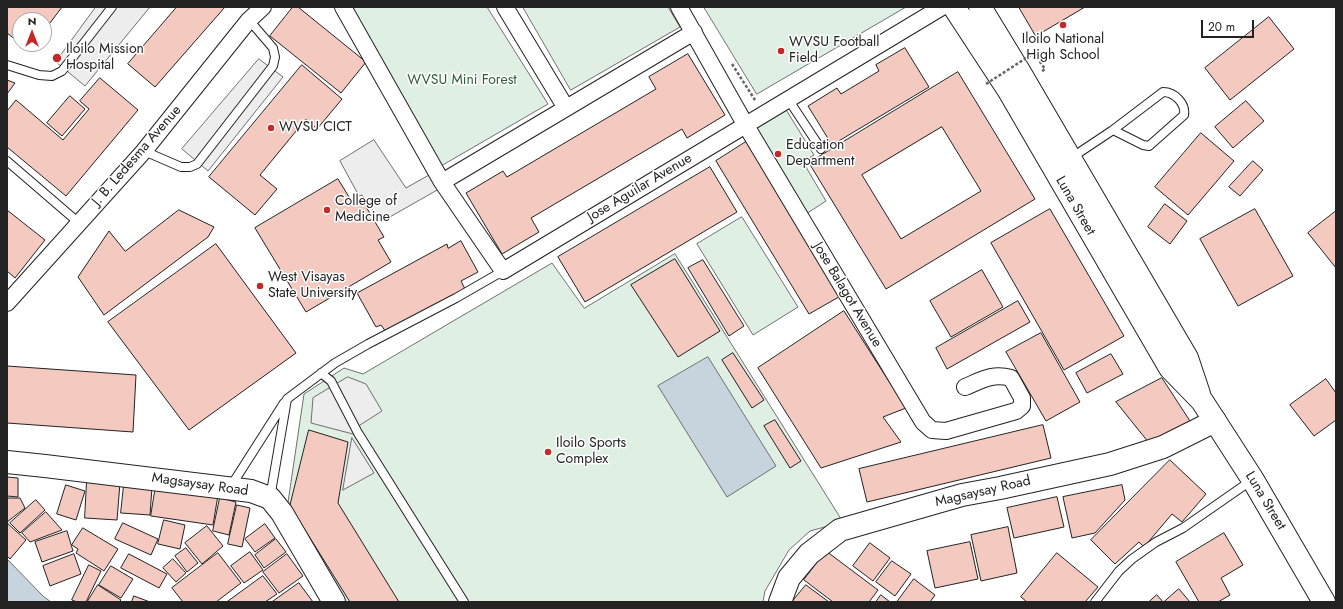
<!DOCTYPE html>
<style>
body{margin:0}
#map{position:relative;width:1343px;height:609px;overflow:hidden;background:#fff;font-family:Jost,sans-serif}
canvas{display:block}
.frame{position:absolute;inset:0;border:8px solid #222;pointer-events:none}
.north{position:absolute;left:12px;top:12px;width:40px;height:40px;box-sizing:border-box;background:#fff;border:1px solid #a7a7a7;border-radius:50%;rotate:0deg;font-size:11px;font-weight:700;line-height:16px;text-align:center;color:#222}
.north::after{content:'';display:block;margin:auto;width:14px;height:18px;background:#c62828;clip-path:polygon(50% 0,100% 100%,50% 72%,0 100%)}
.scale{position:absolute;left:1201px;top:20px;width:53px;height:18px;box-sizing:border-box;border:2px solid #222;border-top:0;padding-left:5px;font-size:12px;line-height:14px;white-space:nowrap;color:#222;-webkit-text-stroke:3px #fff;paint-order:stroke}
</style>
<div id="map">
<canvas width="1343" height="609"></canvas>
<div class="frame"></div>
<div class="north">N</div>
<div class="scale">20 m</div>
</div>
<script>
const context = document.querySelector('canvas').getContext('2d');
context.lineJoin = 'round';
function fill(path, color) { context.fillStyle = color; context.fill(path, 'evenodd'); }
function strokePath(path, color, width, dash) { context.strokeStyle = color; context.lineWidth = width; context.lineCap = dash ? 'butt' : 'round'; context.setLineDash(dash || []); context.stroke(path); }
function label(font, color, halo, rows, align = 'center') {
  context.font = font + ' Jost,sans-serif'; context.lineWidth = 3; context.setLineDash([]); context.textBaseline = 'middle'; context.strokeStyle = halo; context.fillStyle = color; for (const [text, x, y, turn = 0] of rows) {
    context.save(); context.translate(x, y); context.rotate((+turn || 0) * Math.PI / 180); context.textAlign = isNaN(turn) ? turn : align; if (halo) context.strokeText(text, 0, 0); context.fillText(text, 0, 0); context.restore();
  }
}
const green = new Path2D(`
 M 351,7 L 487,7 L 548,104 L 441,166 Z
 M 523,7 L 668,7 L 680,27 L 571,90 Z
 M 704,7 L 906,7 L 757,94 Z
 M 785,108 L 814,155 L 803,162 L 826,201 L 806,214 L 753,128 Z
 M 742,217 L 798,307 L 753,335 L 697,244 Z
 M 675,254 L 843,522 L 810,531 L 789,550 L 765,591 L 763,602 L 346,602 L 287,509 L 304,394 L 344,368 L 363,374 L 552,263 L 584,308 Z`);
fill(green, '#e0efe3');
strokePath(green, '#6f6f6f', 1);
const parking = new Path2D(`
 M 96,7 L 150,7 L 85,86 L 56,62 Z
 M 259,59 L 283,77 L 208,171 L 182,149 Z
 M 374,140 L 406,188 L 429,175 L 439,189 L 381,222 L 362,195 L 359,196 L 340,161 Z
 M 348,377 L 366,384 L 382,411 L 360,425 L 353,434 L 311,423 L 313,398 Z
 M 352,438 L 374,473 L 343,490 Z`);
fill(parking, '#ededed');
strokePath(parking, '#6f6f6f', 1);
const water = new Path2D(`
 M 708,357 L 776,466 L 727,497 L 658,386 Z
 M 7,559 L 43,596 L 51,602 L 7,602 Z`);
fill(water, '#c7d3dd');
strokePath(water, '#6f6f6f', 1);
const building = new Path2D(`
 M 7,7 L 62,7 L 44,31 L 44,20 L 20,20 L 20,43 L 7,33 Z
 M 177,7 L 225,7 L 155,87 L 128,64 Z
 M 293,7 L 298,7 L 366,62 L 341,93 L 270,36 Z
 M 1019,7 L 1085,7 L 1036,36 Z
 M 1269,17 L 1294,49 L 1230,100 L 1205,68 Z
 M 21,44 L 34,44 L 30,50 Z
 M 905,48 L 929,87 L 832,145 L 808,106 L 837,88 L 841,94 L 879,71 L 876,65 Z
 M 688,54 L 725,115 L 687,138 L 682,129 L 531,218 L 539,232 L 502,254 L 466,193 L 503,171 L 507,177 L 656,89 L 649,77 Z
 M 302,65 L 342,99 L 317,129 L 306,119 L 260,175 L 277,189 L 255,215 L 209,177 Z
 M 958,72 L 1035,199 L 886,289 L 809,163 ZM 942,127 L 981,191 L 901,239 L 862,175 Z
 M 100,78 L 138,110 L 66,196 L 7,147 L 7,111 L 16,100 L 63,140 L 89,109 L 80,101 Z
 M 7,80 L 15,83 L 7,94 Z
 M 70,96 L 85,109 L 62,136 L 47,123 Z
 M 1246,101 L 1264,121 L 1233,148 L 1215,127 Z
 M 1201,133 L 1234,161 L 1188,215 L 1155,187 Z
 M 749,140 L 844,294 L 809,314 L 716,161 Z
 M 1253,161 L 1263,170 L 1240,196 L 1229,187 Z
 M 710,167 L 737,212 L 585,302 L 558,257 Z
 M 338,179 L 354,205 L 362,200 L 384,237 L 378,240 L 391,262 L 306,312 L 255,228 Z
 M 1165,204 L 1187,221 L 1170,244 L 1148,227 Z
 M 1050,209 L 1124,336 L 1064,370 L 991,243 Z
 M 1255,209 L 1293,276 L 1238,306 L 1200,239 Z
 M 7,210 L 45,240 L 15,278 L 7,271 Z
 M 179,210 L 214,227 L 208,237 L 104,315 L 78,277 L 109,231 L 125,251 Z
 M 1336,211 L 1336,268 L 1308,233 Z
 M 461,241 L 478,272 L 461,281 L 465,289 L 386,332 L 381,325 L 376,327 L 357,293 L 447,244 L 448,248 Z
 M 216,244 L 296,353 L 189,430 L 108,322 Z
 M 675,259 L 720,331 L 678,357 L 631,285 Z
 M 703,260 L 744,326 L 729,336 L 688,268 Z
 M 982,270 L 1003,307 L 951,337 L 930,301 Z
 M 1018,301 L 1030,322 L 947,369 L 936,348 Z
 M 844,311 L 906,408 L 883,417 L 901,442 L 821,468 L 758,368 Z
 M 1041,333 L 1080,402 L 1046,421 L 1006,352 Z
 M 733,353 L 764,400 L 752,408 L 722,360 Z
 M 1111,354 L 1123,374 L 1087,393 L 1076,373 Z
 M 7,366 L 136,375 L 133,432 L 7,423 Z
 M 1162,378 L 1190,421 L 1149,443 L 1116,402 Z
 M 1326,379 L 1336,393 L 1336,420 L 1314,436 L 1290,405 Z
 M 775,420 L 801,461 L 790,468 L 764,426 Z
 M 1043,425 L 1051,458 L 867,502 L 859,469 Z
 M 309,430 L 348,442 L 338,503 L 399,602 L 350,602 L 290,506 Z
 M 1170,460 L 1206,494 L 1182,522 L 1172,514 L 1144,547 L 1139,542 L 1115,564 L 1091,540 Z
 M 7,477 L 18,478 L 18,497 L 7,496 Z
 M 87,481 L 120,483 L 117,520 L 85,518 Z
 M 66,485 L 85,491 L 76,520 L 57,514 Z
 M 124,485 L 152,487 L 150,515 L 121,513 Z
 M 156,485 L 218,495 L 213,525 L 151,516 Z
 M 1122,485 L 1125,500 L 1095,533 L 1072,538 L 1063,497 Z
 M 1057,497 L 1064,527 L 1014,538 L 1007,508 Z
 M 7,498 L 20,498 L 25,508 L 7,522 Z
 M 220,498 L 236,502 L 229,535 L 213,531 Z
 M 36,500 L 45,510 L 20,533 L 10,523 Z
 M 237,505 L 250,508 L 242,547 L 228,544 Z
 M 46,512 L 62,530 L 30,542 L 22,533 Z
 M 164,520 L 185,525 L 180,549 L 158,544 Z
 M 7,523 L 26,540 L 10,559 L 7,556 Z
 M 123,523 L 158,539 L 151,555 L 115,539 Z
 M 265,524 L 275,538 L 255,552 L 245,539 Z
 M 207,526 L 223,546 L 202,564 L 185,543 Z
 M 1008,527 L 1017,573 L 981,581 L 971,535 Z
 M 83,528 L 118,549 L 104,571 L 76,553 L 78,549 L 72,545 Z
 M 67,531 L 73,551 L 42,562 L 35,542 Z
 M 1224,533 L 1243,565 L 1221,578 L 1230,595 L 1218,602 L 1199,602 L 1176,562 Z
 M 276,539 L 286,552 L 264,568 L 255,555 Z
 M 970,542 L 978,579 L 935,588 L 927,551 Z
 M 870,543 L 890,558 L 873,581 L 853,566 Z
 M 186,548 L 198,563 L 187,572 L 175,556 Z
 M 826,551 L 878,590 L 869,602 L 833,602 L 804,580 Z
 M 250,552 L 263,570 L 244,583 L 231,566 Z
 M 218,553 L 241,583 L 216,602 L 183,602 L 172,588 Z
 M 1057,553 L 1098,587 L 1085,602 L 1027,602 L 1021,597 Z
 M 74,554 L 81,574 L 50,586 L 43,566 Z
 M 129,554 L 167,574 L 159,588 L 121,568 Z
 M 287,554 L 303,576 L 279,593 L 263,572 Z
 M 173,559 L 186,573 L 176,582 L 163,568 Z
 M 892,561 L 911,574 L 895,596 L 876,582 Z
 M 89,565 L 101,571 L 86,602 L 77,602 L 72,600 Z
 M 111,566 L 133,579 L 121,598 L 99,585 Z
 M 263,576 L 277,594 L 265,602 L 227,602 Z
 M 914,579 L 935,595 L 930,602 L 897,602 Z
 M 299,583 L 313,602 L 272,602 Z
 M 98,585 L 121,600 L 119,602 L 90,602 L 88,601 Z
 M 806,585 L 829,602 L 792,602 Z
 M 1179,589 L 1190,602 L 1164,602 Z
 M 881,595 L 890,602 L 876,602 Z
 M 1157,595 L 1163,602 L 1149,602 Z
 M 134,596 L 150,602 L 132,602 Z`);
fill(building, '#f3c9c0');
strokePath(building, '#222', 1);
const lane = new Path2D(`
 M 7,65 L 39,75 L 52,76 L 62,71 L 112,7
 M 788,99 L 821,149
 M 144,151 L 181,167 L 190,167 L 197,164 L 273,66 L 275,57 L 273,48 L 249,20
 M 1071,158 L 1113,130 L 1163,92 C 1175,92 1186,104 1184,115 L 1149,146 L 1143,145 L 1113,130
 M 7,161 L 79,223
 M 321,373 L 331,381 L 358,433 L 464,602
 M 231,486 L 284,403
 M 270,498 L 287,399 L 335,363 L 368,344 L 456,298 L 503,271
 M 1095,602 L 1119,571 L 1132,559 L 1156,542 L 1183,528 L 1252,480`);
const street = new Path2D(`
 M 343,7 L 442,182 L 503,271 L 942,7
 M 505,7 L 566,108
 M 679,7 L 745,124 L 923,422 L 932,430 L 946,431 L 1016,411 L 1022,406 L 1022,398 L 1011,378 C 992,373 982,380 965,387
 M 442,182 L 694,32
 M 7,303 L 144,151 L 249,20 L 263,7`);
const secondary = new Path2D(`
 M 7,462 L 45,466 L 251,491 L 270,498 L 282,513 L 334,602
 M 780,602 L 789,578 L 809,554 L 840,530 L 962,495 L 1000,488 L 1110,464 L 1163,447 L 1215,421`);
const primary = new Path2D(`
 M 954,7 L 1009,91 L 1170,368 L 1202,401 L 1215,421 L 1253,480 L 1324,602
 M 980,7 L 1019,71 L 1187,358 L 1199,394`);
strokePath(lane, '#222', 10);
strokePath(street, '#222', 18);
strokePath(secondary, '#222', 24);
strokePath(primary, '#222', 24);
strokePath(new Path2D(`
 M 1034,53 L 1045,69 L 1041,72
 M 732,64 L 755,100`), '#646464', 2.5, [3, 2]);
strokePath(lane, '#fff', 8);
strokePath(street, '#fff', 16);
strokePath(secondary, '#fff', 22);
strokePath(primary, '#fff', 22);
strokePath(new Path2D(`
 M 986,84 L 1034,53`), '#646464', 2.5, [3, 2]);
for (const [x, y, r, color] of [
 [1063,25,4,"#c62828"],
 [781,51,4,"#c62828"],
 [57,58,5,"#c62828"],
 [271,128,4,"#c62828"],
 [778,154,4,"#c62828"],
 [327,210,4,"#c62828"],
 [260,286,4,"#c62828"],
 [548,452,4,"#c62828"]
]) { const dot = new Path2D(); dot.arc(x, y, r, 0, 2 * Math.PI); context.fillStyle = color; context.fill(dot); strokePath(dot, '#fff', 1.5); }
label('14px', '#222', '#fff', [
 ["Iloilo National",1063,40,"center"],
 ["High School",1063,56,"center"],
 ["WVSU Football",789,43],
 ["Field",789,59],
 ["Iloilo Mission",66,50],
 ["Hospital",66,66],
 ["WVSU CICT",279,128],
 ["Education",786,146],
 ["Department",786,162],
 ["College of",335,202],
 ["Medicine",335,218],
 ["West Visayas",268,278],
 ["State University",268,294],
 ["Iloilo Sports",556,444],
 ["Complex",556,460]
], 'left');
label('14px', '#2f5e38', '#fff', [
 ["WVSU Mini Forest",462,81]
]);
label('14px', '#222', '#fff', [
 ["J. B. Ledesma Avenue",137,156,-49],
 ["Jose Aguilar Avenue",640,188,-31],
 ["Luna Street",1075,206,60],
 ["Jose Balagot Avenue",847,295,59],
 ["Magsaysay Road",200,485,8],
 ["Magsaysay Road",983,492,-13],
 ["Luna Street",1265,501,59]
]);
</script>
